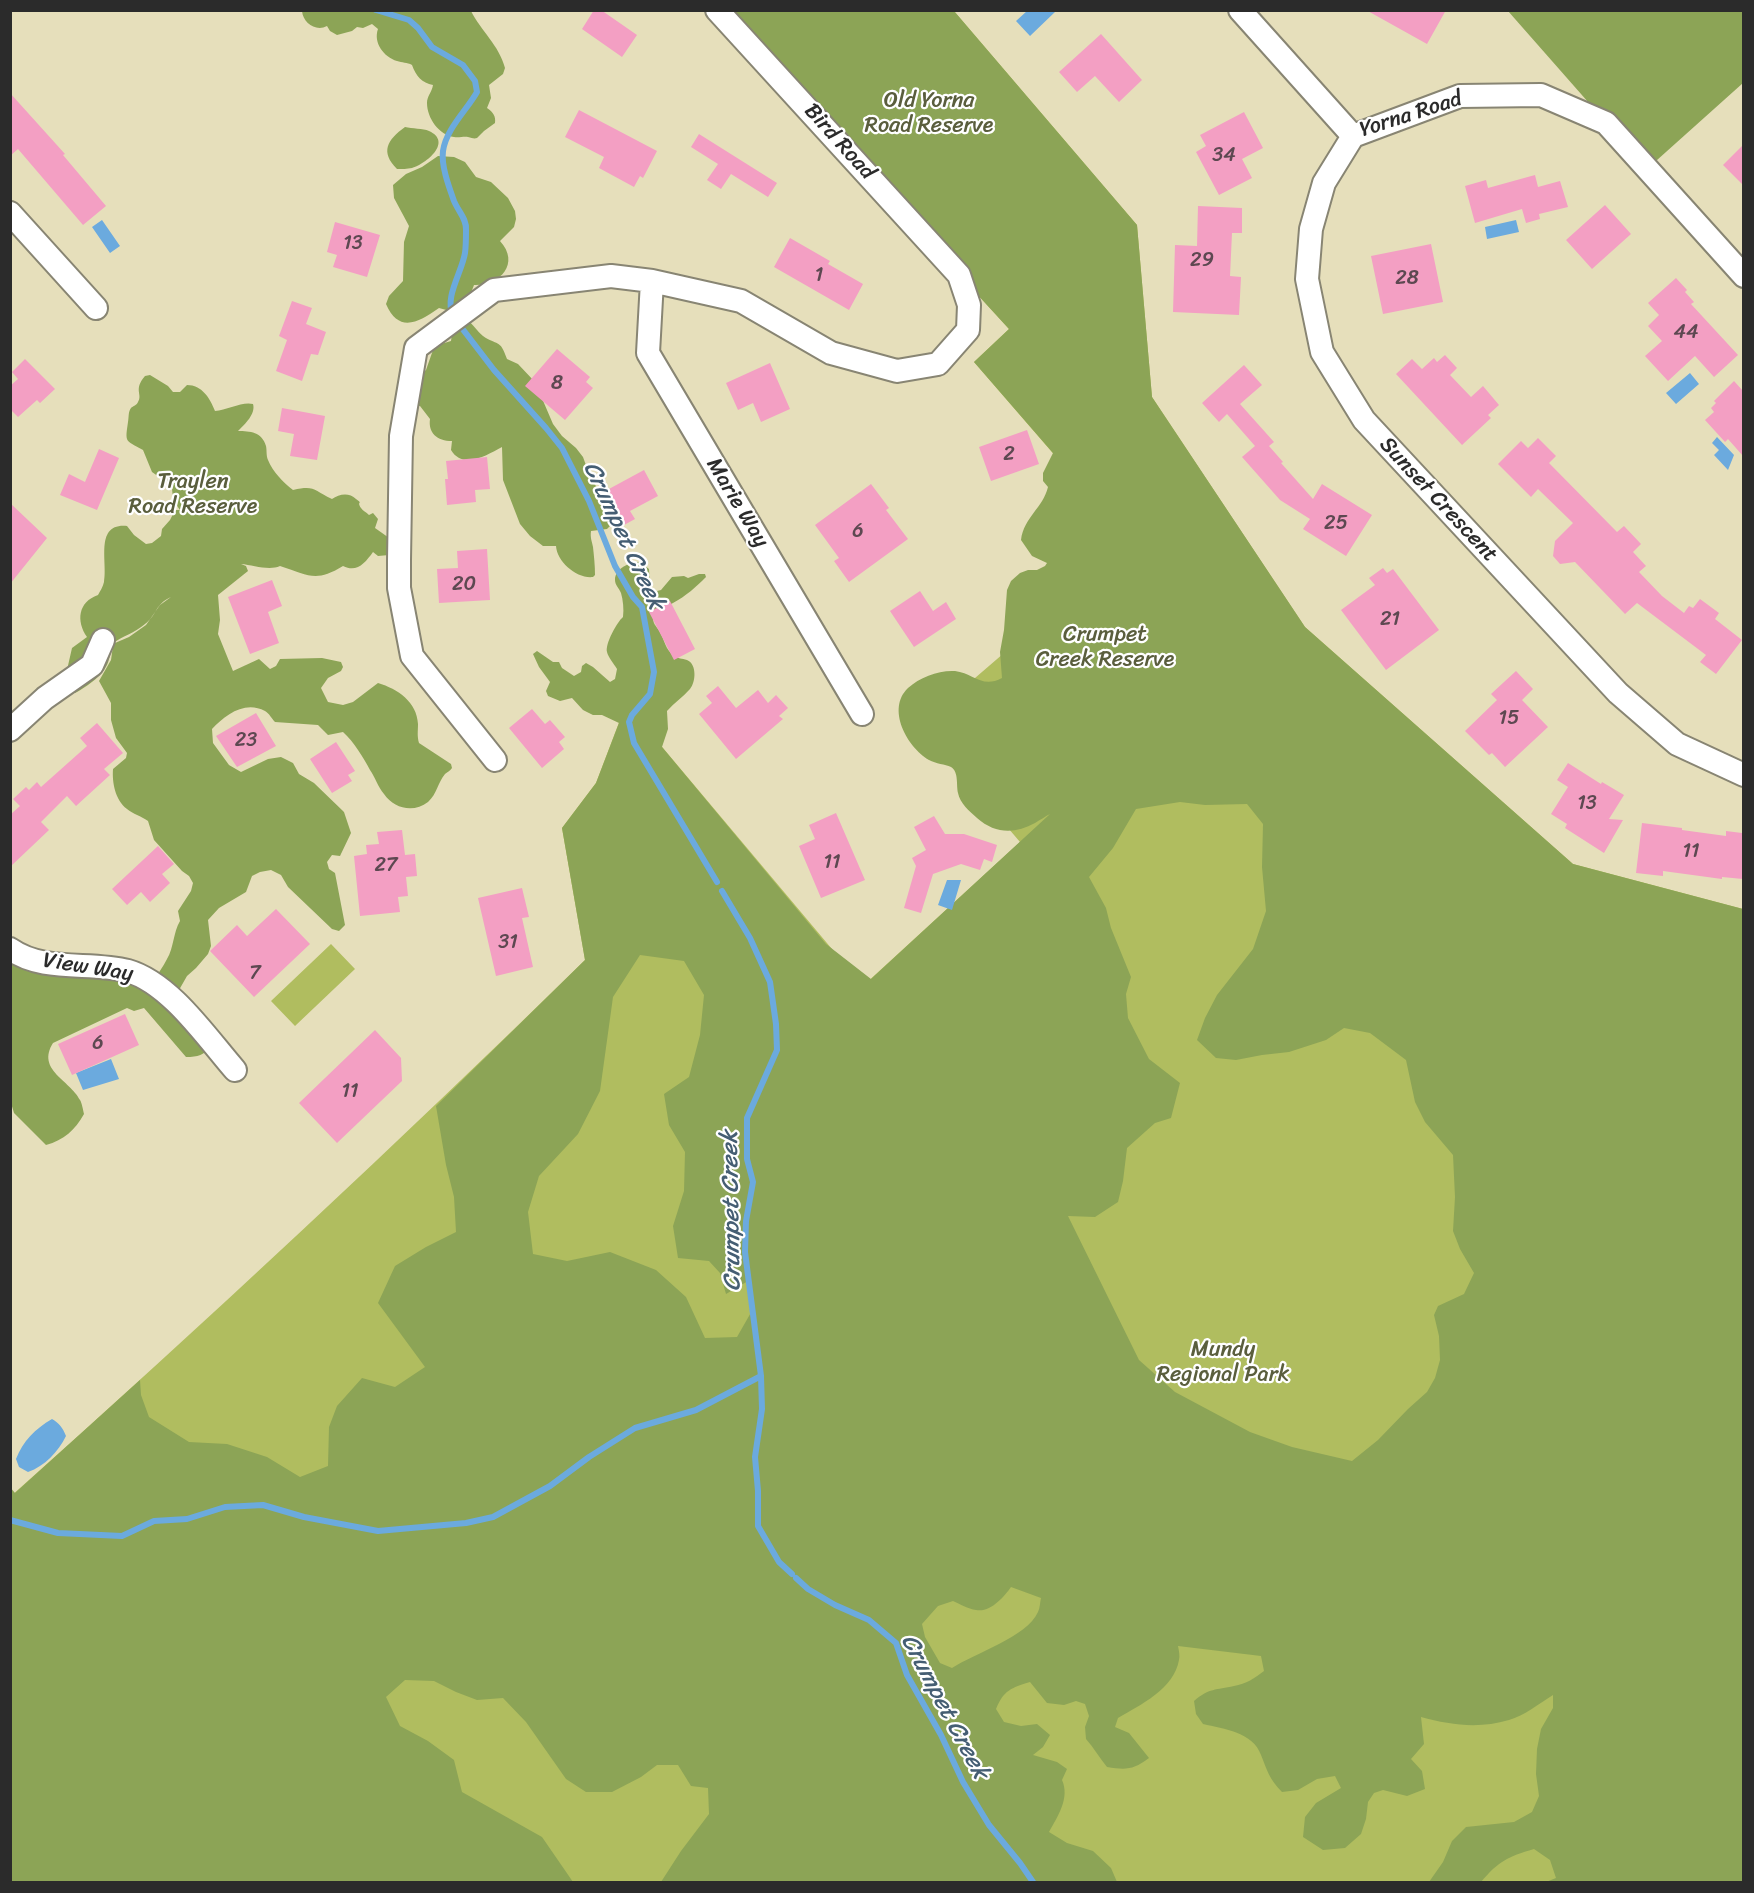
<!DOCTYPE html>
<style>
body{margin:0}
#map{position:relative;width:1754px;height:1893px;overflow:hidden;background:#e6dfbb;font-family:Sriracha,sans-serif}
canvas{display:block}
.frame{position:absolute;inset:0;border:12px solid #2b2b2b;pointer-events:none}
</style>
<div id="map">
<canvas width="1754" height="1893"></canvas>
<div class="frame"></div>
</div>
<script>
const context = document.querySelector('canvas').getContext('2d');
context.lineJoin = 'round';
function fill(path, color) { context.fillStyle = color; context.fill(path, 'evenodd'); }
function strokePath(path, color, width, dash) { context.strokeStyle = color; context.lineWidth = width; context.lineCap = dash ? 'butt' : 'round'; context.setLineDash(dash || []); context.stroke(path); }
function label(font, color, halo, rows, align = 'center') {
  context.font = font + ' Sriracha,sans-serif'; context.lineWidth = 4.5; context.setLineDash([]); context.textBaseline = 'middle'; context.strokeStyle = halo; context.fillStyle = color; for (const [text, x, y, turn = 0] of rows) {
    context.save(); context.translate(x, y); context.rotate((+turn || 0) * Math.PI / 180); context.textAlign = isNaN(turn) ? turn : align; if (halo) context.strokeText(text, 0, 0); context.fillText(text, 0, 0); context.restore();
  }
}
fill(new Path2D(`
 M 954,11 L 1137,225 L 1152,397 L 1305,627 L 1573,864 L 1743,909 L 1743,1882 L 11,1882 L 10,1497 C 206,1322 398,1143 585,960 L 562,828 L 596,783 L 626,704 L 837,955 L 864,985 L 1020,842 L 932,739 L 932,715 L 1018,641 L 1115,525 L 974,362 L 1009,329 L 925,237 Z
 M 331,944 L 355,969 L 295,1026 L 271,1001 Z`), '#b0bd5f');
fill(new Path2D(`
 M 302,11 L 471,11 C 481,31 499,45 505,68 L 503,74 L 489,85 L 491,98 L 487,108 C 493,112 496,116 495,123 L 484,131 L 477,138 C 474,139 472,138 468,137 C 464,136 459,138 454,137 C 439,135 427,118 427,103 C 427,96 432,92 433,85 C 422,83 416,76 412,65 C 407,62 402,63 397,61 C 384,57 373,43 378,29 L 372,24 L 363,28 L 357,27 L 352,31 L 337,35 L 330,31 L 327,26 C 316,32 303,23 302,11 Z
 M 717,11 L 954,11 L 1137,225 L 1152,397 L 1305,627 L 1573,864 L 1743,909 L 1743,1882 L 1546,1882 L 1556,1878 L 1550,1860 L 1534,1849 C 1507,1857 1499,1861 1481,1882 L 1429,1882 L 1443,1862 L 1452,1841 L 1466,1827 L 1514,1822 L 1532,1812 L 1539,1796 L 1536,1774 L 1537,1749 L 1541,1729 L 1553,1708 L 1553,1695 C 1540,1703 1524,1716 1509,1720 C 1479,1729 1450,1725 1421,1717 L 1424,1744 L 1411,1759 L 1422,1771 L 1425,1789 L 1407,1796 L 1383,1790 L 1374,1793 L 1368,1802 L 1366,1819 L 1361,1834 L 1345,1848 L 1323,1850 L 1303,1837 L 1305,1817 L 1316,1803 L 1341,1788 L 1335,1776 L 1317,1779 L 1298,1790 L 1282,1792 C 1269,1779 1267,1770 1261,1755 C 1253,1732 1224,1729 1203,1724 L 1196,1714 L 1194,1701 C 1209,1688 1216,1690 1234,1686 C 1246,1684 1255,1678 1264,1671 L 1261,1656 L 1178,1646 C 1179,1651 1180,1656 1179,1660 C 1174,1689 1140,1705 1118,1718 L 1115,1727 L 1129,1733 L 1149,1758 C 1133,1770 1126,1770 1107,1767 C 1099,1757 1094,1748 1086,1739 L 1085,1727 L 1089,1716 L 1085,1704 L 1076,1701 L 1064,1705 L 1047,1703 L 1030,1682 C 1011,1688 1004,1690 996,1709 L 1004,1722 L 1021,1726 L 1037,1724 L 1050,1735 L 1043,1747 L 1033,1755 L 1057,1762 L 1067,1769 L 1062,1780 C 1070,1798 1058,1816 1049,1832 L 1067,1843 L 1093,1851 L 1111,1868 L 1117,1882 L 661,1882 L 681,1851 L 709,1814 L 708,1788 L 691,1786 L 678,1765 L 657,1765 L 641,1777 L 612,1792 L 586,1792 L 566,1779 L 526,1722 L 503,1698 L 477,1700 L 456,1692 L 434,1681 L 405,1680 L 386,1697 L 400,1726 L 428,1741 L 454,1760 L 462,1792 L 542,1837 L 573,1882 L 11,1882 L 10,1487 L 15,1493 L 140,1380 L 141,1395 L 149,1417 L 189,1442 L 227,1444 L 267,1457 L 300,1477 L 328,1466 L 329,1427 L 337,1406 L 362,1378 L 395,1387 L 425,1367 L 378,1303 L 395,1266 L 426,1247 L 456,1232 L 454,1197 L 446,1165 L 436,1106 L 585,960 L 562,828 L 596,783 L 619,723 L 602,715 L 593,715 L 583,710 L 572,698 L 560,701 L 548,696 L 546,691 L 550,682 L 539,667 L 533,654 L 537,651 L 553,662 L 559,662 L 562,668 L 574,676 L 581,672 L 582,666 L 586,663 L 593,667 L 610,682 L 615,679 L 617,669 C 614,664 608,657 607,652 C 605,644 617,622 623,617 C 624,609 623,600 621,593 C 619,588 615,585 615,580 C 615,568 630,562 640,562 L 649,569 L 650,586 L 657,591 L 661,590 L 672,577 L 684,576 L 688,578 L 699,574 L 705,574 L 706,577 C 696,587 686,596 673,603 C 667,606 656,609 654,616 C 651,622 657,627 660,632 C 665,641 665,649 674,656 C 678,659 682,658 687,660 C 697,664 696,682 690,689 C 683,697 674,703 667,711 L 668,729 L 662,747 L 826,944 L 871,979 L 1050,814 C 1046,816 1040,820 1035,823 C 1015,834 995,834 977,818 C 969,811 960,803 958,793 C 956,785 959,772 951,767 C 945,764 936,764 929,760 C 907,747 886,709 908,688 C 920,677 939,670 955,671 C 973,673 982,689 1002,678 L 1000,652 L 1004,630 L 1007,590 L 1011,581 L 1020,573 L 1028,570 L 1037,570 L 1045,566 L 1047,563 L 1032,556 L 1021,540 C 1024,517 1043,508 1048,487 L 1043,481 L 1043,473 L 1053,453 L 974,362 L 1009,329 ZM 1180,802 L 1205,805 L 1247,804 L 1263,824 L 1262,867 L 1266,911 L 1253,949 L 1217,995 L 1205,1018 L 1197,1040 L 1216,1058 L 1236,1060 L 1262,1055 L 1289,1052 L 1326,1040 L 1344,1028 L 1370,1033 L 1406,1060 L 1415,1102 L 1425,1122 L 1453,1155 L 1455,1197 L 1453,1231 L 1460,1249 L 1474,1273 L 1464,1294 L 1438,1306 L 1434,1315 L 1439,1336 L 1440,1360 L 1435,1378 L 1427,1392 L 1408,1409 L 1378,1440 L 1352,1461 L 1292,1447 L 1250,1432 L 1175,1392 L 1139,1360 L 1068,1216 L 1095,1217 L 1118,1202 L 1123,1181 L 1127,1148 L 1155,1123 L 1171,1118 L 1180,1083 L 1149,1059 L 1128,1018 L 1126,994 L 1131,977 L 1111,928 L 1106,908 L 1089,877 L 1113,848 L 1136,809 ZM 640,955 L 684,961 L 704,995 L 700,1035 L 689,1077 L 664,1094 L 669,1125 L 685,1152 L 684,1191 L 673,1226 L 678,1258 L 709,1261 L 720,1273 L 726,1294 L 748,1281 L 753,1309 L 737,1337 L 705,1338 L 686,1297 L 656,1270 L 610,1252 L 567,1261 L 533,1254 L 528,1212 L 539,1176 L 578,1134 L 600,1091 L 613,997 ZM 1011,1587 L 1041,1598 C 1040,1602 1040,1608 1038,1612 C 1027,1637 975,1653 952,1668 L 940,1663 L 925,1637 L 922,1624 L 938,1606 L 953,1601 C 960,1604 968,1609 976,1610 C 990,1613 1004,1597 1011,1587 Z
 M 1508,11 L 1743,11 L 1743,83 L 1647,169 Z
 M 405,127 C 412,129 423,128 429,131 C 453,142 426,164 412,168 C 407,169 402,169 397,169 C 380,152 387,140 405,127 Z
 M 438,156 L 454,157 L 465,162 L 476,177 L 491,182 L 508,198 L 515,211 L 516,219 L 514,227 L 500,241 C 521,264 499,286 474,285 L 469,298 L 450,311 L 439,308 C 419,322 399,334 386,304 L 389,296 L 403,281 L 404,242 L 409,226 L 394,198 L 393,185 L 406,174 L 422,167 Z
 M 466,319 C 473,324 477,331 483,336 C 497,346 500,338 507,359 L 518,364 L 535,382 L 553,424 L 562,436 L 576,448 L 583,457 L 591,479 L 603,496 L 610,526 L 607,529 L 591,531 C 590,538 592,541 593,547 C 594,556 595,566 595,575 L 593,577 C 577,579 557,562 556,546 L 543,546 L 530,536 L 520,524 L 503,480 L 502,447 C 487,455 463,470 451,450 L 452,441 C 437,441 428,433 430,419 L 420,406 L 413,405 L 413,380 L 426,370 L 433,350 L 438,345 L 451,341 L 452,333 Z
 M 150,375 L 168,386 L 173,392 L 180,392 L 187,385 C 202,385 210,398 215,411 C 227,410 243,401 253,404 C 256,414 245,424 238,431 C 250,431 262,432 266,446 C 267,451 266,455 268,460 C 273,472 283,482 293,490 C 315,485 313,490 332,499 C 339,494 349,492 356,499 C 364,505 356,500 361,508 C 363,511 366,512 369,515 L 373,513 L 378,519 L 375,528 L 392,540 L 389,555 L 378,556 L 373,552 C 365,563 357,573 343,566 C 315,583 309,575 280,566 C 269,571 253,565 241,564 L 246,566 L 248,571 L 218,595 L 220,620 L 218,634 L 233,671 L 259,659 L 270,669 L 276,666 L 280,659 L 322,658 L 341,662 L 343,667 L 341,671 L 328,678 L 321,688 L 328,702 L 343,705 L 353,702 L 378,683 C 398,689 417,702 418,724 C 418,731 417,736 419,743 L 451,764 L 452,768 C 450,771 447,772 445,774 C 438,782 437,794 428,802 C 414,813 394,809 384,794 C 378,787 375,777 370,770 C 363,757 354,742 343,732 L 328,735 L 318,725 L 275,722 C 272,719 269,713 265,711 C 245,700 225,715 212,729 L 213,743 L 229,765 L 241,772 L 268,759 L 281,757 L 293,763 L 299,774 L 314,783 L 344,812 L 351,833 L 340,856 L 332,855 L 327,862 L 329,869 L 335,873 L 345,925 L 339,931 L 332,929 L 288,887 L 281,875 L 271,870 L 260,872 L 252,876 L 246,892 L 219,908 L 208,920 L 211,946 L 208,954 L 196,968 L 187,976 L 175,997 L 154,981 C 158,973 163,967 167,959 C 174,947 173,933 180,921 L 178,911 L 191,891 L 193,883 L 189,876 L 182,871 L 154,840 L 148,821 C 141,816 133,814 127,809 C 115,800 112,782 113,769 L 126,758 L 127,753 L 116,738 L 111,720 L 111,703 L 99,681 L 111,660 L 113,646 L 115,643 L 129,637 L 146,625 L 160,605 L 171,597 C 154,605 158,614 145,624 C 135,633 122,636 112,644 C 110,649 111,654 109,659 C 106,674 88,686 75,693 L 69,691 L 67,670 L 72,648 L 87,637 C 76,621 78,602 98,595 C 100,591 103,587 104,582 C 108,562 94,523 127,526 L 134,535 L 146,544 L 152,543 L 161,536 L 162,529 L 170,520 L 175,510 L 180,510 C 174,502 172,496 172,486 L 152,472 L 143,450 C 125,440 125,443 128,422 C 129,417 128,412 131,408 C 133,406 137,405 138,402 C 143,394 133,390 145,376 Z
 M 11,954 L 128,974 L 211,1046 C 204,1055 198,1057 186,1057 L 144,1008 L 134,1011 L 127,1008 L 53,1043 C 36,1070 70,1080 80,1100 C 82,1103 83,1110 84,1114 C 75,1130 64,1140 46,1145 L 14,1113 L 11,1103 Z`), '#8ca456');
fill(new Path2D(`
 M 1054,10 L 1055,12 L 1030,36 L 1016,21 L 1027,11 Z
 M 102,220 L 120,246 L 110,253 L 92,227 Z
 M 1516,220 L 1519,232 L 1487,239 L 1485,227 Z
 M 1690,373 L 1699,384 L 1676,404 L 1666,393 Z
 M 1717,437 L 1734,455 L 1728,470 L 1714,455 L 1719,450 L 1712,443 Z
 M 947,880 L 961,880 L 952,910 L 938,905 Z
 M 111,1059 L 119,1079 L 83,1090 L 76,1073 Z
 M 52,1419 C 59,1423 63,1428 66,1436 C 58,1452 45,1466 28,1472 L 19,1467 L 16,1459 C 23,1441 35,1429 52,1419 Z`), '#6baade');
strokePath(new Path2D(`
 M 376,10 L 409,20 L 418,28 L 432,47 L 463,65 L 475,81 L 477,92 C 467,110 446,129 443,151 C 441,166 449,187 454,201 C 458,211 467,219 466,230 C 466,238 466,246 465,253 C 462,272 444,298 453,315
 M 458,323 L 494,370 L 546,428 L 562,448 L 589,501 L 615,566 L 633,597 L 642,607 L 654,672 L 650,694 L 632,715 L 629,722 L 634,743 L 717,882
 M 722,891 L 750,938 L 770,982 L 776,1024 L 777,1050 L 747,1118 L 747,1159 L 753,1182 L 746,1221 L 745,1252 L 761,1376 L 762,1409 L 755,1457 L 758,1491 L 758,1526 L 779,1562 L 792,1574
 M 10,1520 L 58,1533 L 122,1536 L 154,1521 L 187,1519 L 225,1507 L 263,1505 L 304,1517 L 378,1531 L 466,1523 L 493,1517 L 550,1486 L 589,1457 L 635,1428 L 696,1410 L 761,1376
 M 796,1578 L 808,1589 L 835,1605 L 869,1620 L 896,1643 L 907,1675 L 941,1735 L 963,1782 L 989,1825 L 1020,1863 L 1033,1882`), '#6baade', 6);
fill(new Path2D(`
 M 594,10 L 601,10 L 637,35 L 622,57 L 582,29 Z
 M 1366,10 L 1446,10 L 1427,44 Z
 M 1101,34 L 1142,80 L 1119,102 L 1095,76 L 1077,92 L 1059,72 Z
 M 10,93 L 65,154 L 63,155 L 106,206 L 83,225 L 18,149 L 10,156 Z
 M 579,110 L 657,151 L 643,178 L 640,176 L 634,187 L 599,168 L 604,157 L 565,137 Z
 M 1244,112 L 1263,148 L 1242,159 L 1252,178 L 1219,195 L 1196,152 L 1206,146 L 1200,135 Z
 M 699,134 L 777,183 L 768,197 L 731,174 L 721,189 L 707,180 L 718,164 L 691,147 Z
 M 1743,145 L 1743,185 L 1723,165 Z
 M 1535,175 L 1538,187 L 1560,181 L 1568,207 L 1539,214 L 1540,219 L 1526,223 L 1522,209 L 1475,223 L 1465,186 L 1486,180 L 1488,188 Z
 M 1605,205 L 1631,234 L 1592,269 L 1566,240 Z
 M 1198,206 L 1242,208 L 1242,233 L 1232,233 L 1230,276 L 1241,277 L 1239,315 L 1173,312 L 1175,245 L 1197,246 Z
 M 335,222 L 380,235 L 367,277 L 333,267 L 337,255 L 327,252 Z
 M 790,238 L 830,261 L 828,264 L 863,284 L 849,310 L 774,267 Z
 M 1431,244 L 1443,302 L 1383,314 L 1371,256 Z
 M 1676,278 L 1687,290 L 1685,292 L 1694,302 L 1691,304 L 1738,355 L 1714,377 L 1695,356 L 1668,381 L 1645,356 L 1662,341 L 1648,326 L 1659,315 L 1648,303 Z
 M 292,301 L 312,308 L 306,324 L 326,332 L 318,355 L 311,354 L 302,381 L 276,371 L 287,340 L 279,336 Z
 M 557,349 L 590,377 L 586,382 L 593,388 L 565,420 L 525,386 Z
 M 1445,355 L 1457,368 L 1450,375 L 1471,397 L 1483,386 L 1499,405 L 1488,415 L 1491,418 L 1462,445 L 1396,374 L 1412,359 L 1422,369 L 1434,358 L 1437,362 Z
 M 25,359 L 55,389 L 40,403 L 37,400 L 18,417 L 10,409 L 10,386 L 18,379 L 12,372 Z
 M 770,363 L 790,409 L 761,422 L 753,403 L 738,410 L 726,383 Z
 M 1244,365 L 1262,385 L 1240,404 L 1274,442 L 1269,446 L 1283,462 L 1281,463 L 1313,499 L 1322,484 L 1372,515 L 1346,556 L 1303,529 L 1310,519 L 1280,500 L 1242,457 L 1255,446 L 1227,414 L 1219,422 L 1202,403 Z
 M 1734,381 L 1743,391 L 1743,456 L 1728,439 L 1725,442 L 1705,420 L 1714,412 L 1711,408 L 1716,403 L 1714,401 Z
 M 282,408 L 325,416 L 317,460 L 290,456 L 294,434 L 278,431 Z
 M 1027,430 L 1039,464 L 991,481 L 979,447 Z
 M 1538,438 L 1556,456 L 1549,463 L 1617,532 L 1624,526 L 1641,544 L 1633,552 L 1646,566 L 1639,572 L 1662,596 L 1684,613 L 1689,606 L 1693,608 L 1700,599 L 1719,613 L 1715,619 L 1742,640 L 1716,674 L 1700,662 L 1706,655 L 1637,603 L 1625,614 L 1575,562 L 1560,564 L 1553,556 L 1555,541 L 1573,523 L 1538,489 L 1531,497 L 1498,464 L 1521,441 L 1528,448 Z
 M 99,449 L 119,458 L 97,510 L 60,495 L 69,474 L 85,482 Z
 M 487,457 L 490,489 L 475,490 L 476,502 L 447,505 L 445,479 L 448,479 L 446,461 Z
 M 644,470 L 658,496 L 630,511 L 635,519 L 615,530 L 596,496 Z
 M 871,484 L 889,508 L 886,510 L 908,539 L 849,582 L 834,561 L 839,558 L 815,525 Z
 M 10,503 L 47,538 L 10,584 Z
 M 487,549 L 490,600 L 439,603 L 437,569 L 458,568 L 457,551 Z
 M 1383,568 L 1387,573 L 1393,569 L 1439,630 L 1386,670 L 1341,610 L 1375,585 L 1369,578 Z
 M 272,580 L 282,606 L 268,612 L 279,643 L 250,654 L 228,597 Z
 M 920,591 L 933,611 L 946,602 L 956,619 L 914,647 L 890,611 Z
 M 670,601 L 695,649 L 674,660 L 649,612 Z
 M 1516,671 L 1533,689 L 1522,700 L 1548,727 L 1505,767 L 1492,753 L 1489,755 L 1465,731 L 1497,700 L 1491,694 Z
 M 718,686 L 736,708 L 758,690 L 768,703 L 776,695 L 788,708 L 779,716 L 783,719 L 736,759 L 699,714 L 712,703 L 706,696 Z
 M 532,709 L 545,724 L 550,720 L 565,737 L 559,742 L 564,749 L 542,768 L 509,728 Z
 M 256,713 L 276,746 L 237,767 L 216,736 Z
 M 97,723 L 123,753 L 104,769 L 110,775 L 76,806 L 67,796 L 41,822 L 49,830 L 10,867 L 10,815 L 20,806 L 13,799 L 26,787 L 29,790 L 37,782 L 41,787 L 87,746 L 80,738 Z
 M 336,742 L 355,771 L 348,775 L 352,781 L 332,793 L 310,759 Z
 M 1568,763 L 1601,784 L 1602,782 L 1624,795 L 1609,819 L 1623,820 L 1604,853 L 1565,828 L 1567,824 L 1551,814 L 1568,787 L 1557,780 Z
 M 836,813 L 865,880 L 821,898 L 799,846 L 815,839 L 809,825 Z
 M 934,816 L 945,834 L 964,834 L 997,845 L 992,862 L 984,859 L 980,870 L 961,864 L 933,874 L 921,913 L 904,908 L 916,866 L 912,858 L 926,850 L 914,827 Z
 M 1642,823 L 1682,828 L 1682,830 L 1726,836 L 1726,831 L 1742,833 L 1743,879 L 1722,877 L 1722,879 L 1663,871 L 1663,876 L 1636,873 Z
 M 402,830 L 405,855 L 415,854 L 417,876 L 406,877 L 408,896 L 398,897 L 400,912 L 360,916 L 354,856 L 367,854 L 366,845 L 379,844 L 377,832 Z
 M 158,846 L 174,864 L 162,874 L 170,883 L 150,902 L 141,892 L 127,905 L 112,889 Z
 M 522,888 L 529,917 L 522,918 L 533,967 L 496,976 L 478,898 Z
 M 276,909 L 310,944 L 254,997 L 210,951 L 237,925 L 247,936 Z
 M 125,1014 L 139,1045 L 72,1075 L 58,1044 Z
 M 375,1030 L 401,1058 L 402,1081 L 337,1143 L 299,1103 Z`), '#f39fc3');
const minor = new Path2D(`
 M 1240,10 L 1353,136 L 1460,96 L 1541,95 L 1606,123 L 1744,276
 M 1353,136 L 1324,183 L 1311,229 L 1307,279 L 1322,352 L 1364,420 L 1618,693 L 1677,744 L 1744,775
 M 10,213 L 96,308
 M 652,281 L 648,353 L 862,714
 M 10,730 L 45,698 L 92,665 L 103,640
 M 495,760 L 412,656 L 399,588 L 399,560 L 401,436 L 416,348 L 494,290 L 611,276 L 652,281 L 741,301 L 831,353 L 897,371 L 938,364 L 968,330 L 969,305 L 959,275 L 717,10
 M 10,949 C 44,973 90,961 128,971 C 170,983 207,1038 235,1070`);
strokePath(minor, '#888573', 26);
strokePath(minor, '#fff', 22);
label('20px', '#5d4851', null, [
 ["34",1224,156],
 ["13",353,244],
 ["29",1202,261],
 ["1",819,276],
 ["28",1407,279],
 ["44",1686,333],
 ["8",557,384],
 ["2",1009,455],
 ["25",1336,524],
 ["6",858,532],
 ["20",464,585],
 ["21",1390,620],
 ["15",1509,719],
 ["23",246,741],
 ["13",1587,804],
 ["11",1691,852],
 ["11",832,863],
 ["27",386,866],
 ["31",508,943],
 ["7",255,974],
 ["6",98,1044],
 ["11",350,1092]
]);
label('22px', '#5a5e3d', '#fff', [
 ["Old Yorna",929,101],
 ["Road Reserve",929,126],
 ["Traylen",193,482],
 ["Road Reserve",193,507],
 ["Crumpet",1105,635],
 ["Creek Reserve",1105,660],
 ["Mundy",1223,1350],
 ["Regional Park",1223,1375]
]);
label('22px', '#2b2b2b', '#fff', [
 ["Yorna Road",1411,115,-18],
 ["Bird Road",839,142,48],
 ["Sunset Crescent",1438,500,47],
 ["Marie Way",737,503,59],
 ["View Way",88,968,9]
]);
label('italic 24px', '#455e73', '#fff', [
 ["Crumpet Creek",623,536,65],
 ["Crumpet Creek",732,1211,-91],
 ["Crumpet Creek",944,1707,62]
]);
</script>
